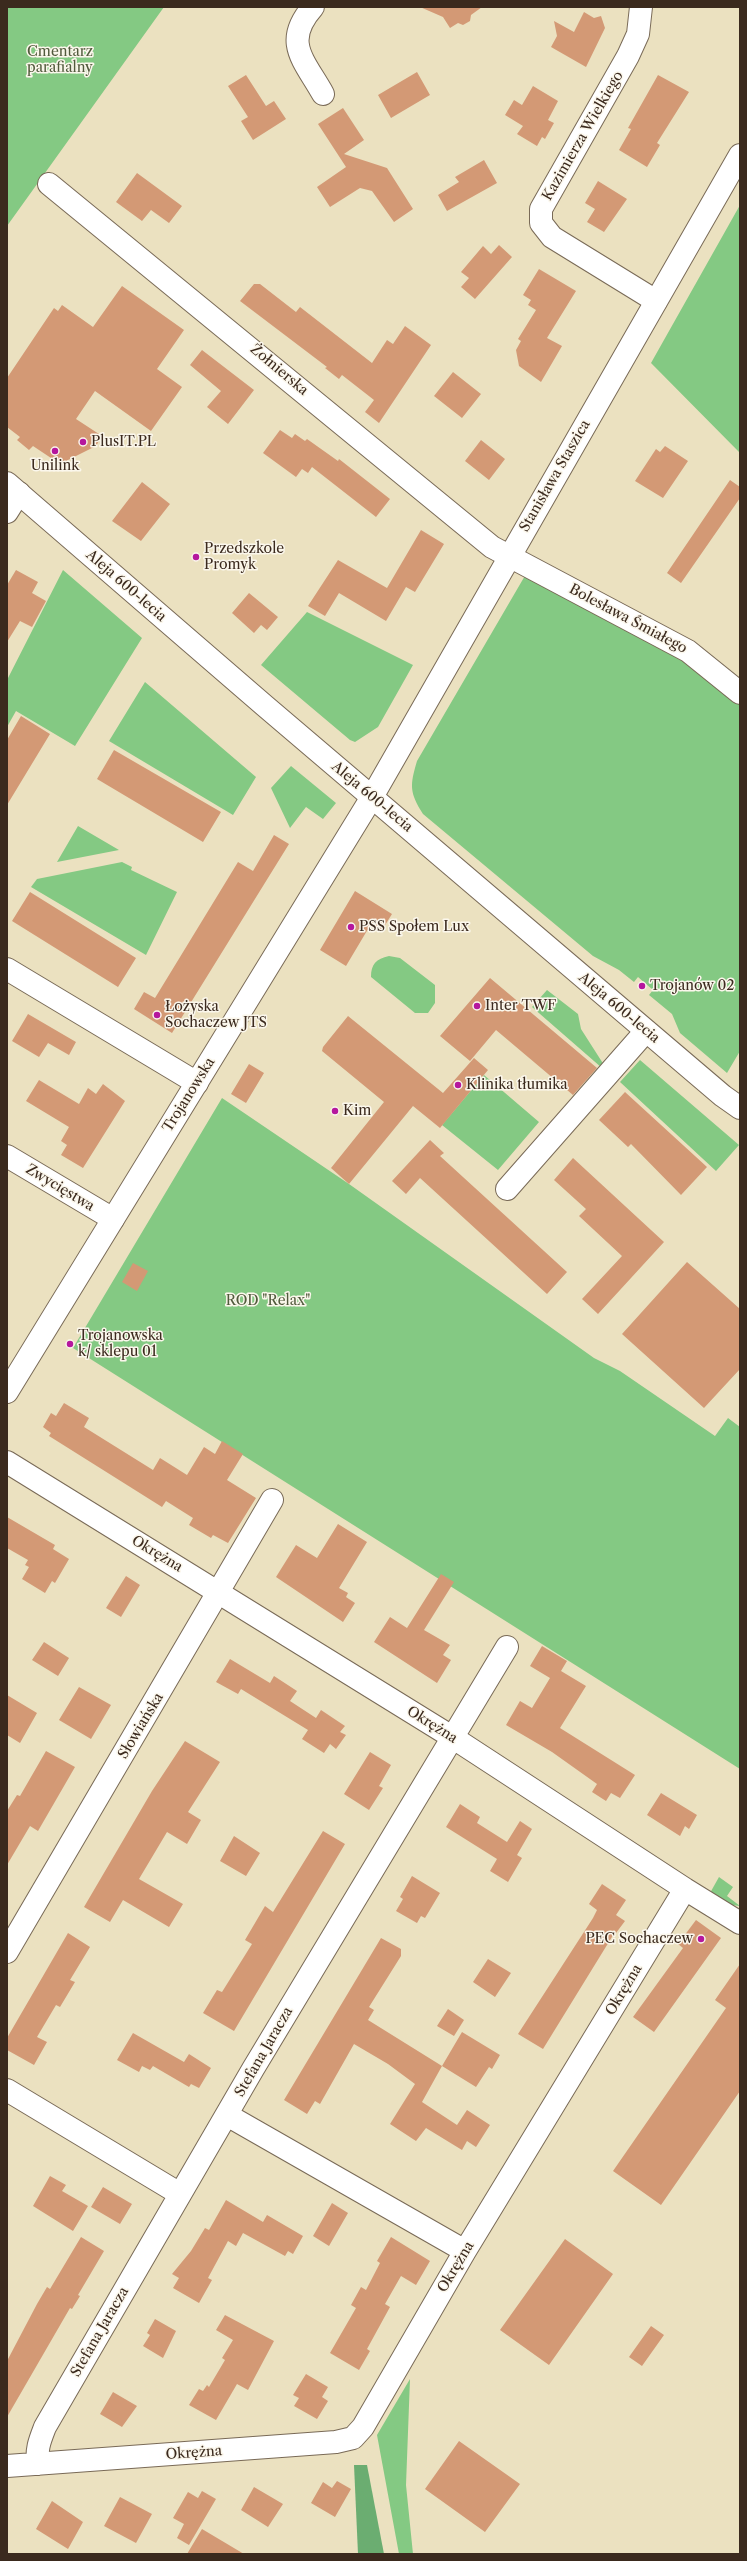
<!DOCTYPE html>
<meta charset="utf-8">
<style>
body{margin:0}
#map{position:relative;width:747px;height:2561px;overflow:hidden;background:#ebe1c0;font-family:"Libre Caslon Text",serif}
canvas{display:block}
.frame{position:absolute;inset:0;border:8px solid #3b2a1e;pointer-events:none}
</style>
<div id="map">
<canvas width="747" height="2561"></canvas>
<div class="frame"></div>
</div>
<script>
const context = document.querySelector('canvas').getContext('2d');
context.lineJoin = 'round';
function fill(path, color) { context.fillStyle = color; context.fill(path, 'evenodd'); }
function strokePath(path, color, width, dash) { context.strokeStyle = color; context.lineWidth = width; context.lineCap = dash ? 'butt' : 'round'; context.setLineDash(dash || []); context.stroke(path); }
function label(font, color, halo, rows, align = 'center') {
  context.font = font + ' "Libre Caslon Text",serif'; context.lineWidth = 3; context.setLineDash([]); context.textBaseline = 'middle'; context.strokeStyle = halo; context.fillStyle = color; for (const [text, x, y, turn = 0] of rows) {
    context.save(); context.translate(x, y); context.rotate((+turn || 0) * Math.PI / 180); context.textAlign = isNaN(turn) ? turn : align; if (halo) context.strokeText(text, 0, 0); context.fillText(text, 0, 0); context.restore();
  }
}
fill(new Path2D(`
 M 7,7 L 164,7 L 7,226 Z
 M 740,205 L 740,453 L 651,363 Z
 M 63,570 L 142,638 L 75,746 L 16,711 L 7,727 L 7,680 Z
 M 526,574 L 664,646 L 740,700 L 740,1051 L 727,1073 L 680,1033 L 672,1014 L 649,995 L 653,990 L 638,977 L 634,982 L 619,970 L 593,956 L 423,814 C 409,792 410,785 417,761 Z
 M 307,612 L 413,665 L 378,727 L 355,742 L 350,740 L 261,665 Z
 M 145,682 L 256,777 L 233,815 L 109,741 Z
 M 291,766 L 336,803 L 323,819 L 306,807 L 290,828 L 271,788 Z
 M 78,826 L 119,850 L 57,862 Z
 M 122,862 L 132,867 L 131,870 L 177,892 L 146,955 L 31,887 L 37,879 Z
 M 389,956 L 400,958 L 435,985 L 435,1003 L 428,1013 L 415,1013 L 371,977 C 371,964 376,959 389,956 Z
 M 547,990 L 578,1014 L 581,1029 L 604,1065 L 602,1068 L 532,1007 Z
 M 640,1060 L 739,1145 L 716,1171 L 620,1082 Z
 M 484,1075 L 539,1122 L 498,1170 L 442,1125 Z
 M 222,1098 L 349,1184 L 594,1358 L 620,1371 L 715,1436 L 728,1418 L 740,1427 L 740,1769 L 73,1348 Z
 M 719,1877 L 733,1887 L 727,1896 L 740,1906 L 731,1905 L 710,1893 Z
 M 410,2379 L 406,2485 L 413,2554 L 399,2554 L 377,2435 Z`), '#84c983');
fill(new Path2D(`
 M 354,2465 L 367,2465 L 384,2554 L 358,2554 Z`), '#6bad71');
fill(new Path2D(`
 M 420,7 L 482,7 L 471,15 L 470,21 L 463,25 L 458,23 L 450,28 L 443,17 Z
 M 584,12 L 594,18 L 601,16 L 605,28 L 586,67 L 551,47 L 557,36 L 554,21 L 574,32 Z
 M 417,72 L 430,95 L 391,118 L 378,95 Z
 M 246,75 L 266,106 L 274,101 L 286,119 L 253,140 L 241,121 L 248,117 L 228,86 Z
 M 658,75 L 689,92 L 657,143 L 660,145 L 647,167 L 619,150 L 631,129 L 628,128 Z
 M 533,86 L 558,101 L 548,120 L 554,123 L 545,139 L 542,137 L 537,146 L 517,134 L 523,126 L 505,115 L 514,100 L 522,105 Z
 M 343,108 L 364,140 L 344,154 L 387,168 L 413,209 L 394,222 L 372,191 L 360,188 L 330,207 L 317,187 L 346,167 L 318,124 Z
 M 484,160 L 497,183 L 447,211 L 438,195 L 459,182 L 455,177 Z
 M 137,173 L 182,206 L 169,223 L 151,210 L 142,221 L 116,202 Z
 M 598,181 L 627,199 L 604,232 L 587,222 L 595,209 L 585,203 Z
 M 499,245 L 512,257 L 475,299 L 461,287 L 469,278 L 461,272 L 483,246 L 491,254 Z
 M 539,269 L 576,291 L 547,338 L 562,346 L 541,382 L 519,366 L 516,350 L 521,341 L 518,339 L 536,310 L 528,305 L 531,300 L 523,295 Z
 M 254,284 L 260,284 L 296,312 L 300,307 L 372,363 L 387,340 L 393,344 L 405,326 L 431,345 L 379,423 L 365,412 L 374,400 L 342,375 L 339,379 L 325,368 L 327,367 L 240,301 Z
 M 122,286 L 184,330 L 157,369 L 182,387 L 151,431 L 95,391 L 76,419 L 102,436 L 96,446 L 60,464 L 33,446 L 29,450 L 17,440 L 20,437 L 7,427 L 7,378 L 54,308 L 58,311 L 62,305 L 93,327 Z
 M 202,350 L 254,390 L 228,424 L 207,407 L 221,391 L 190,365 Z
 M 453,372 L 481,394 L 462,418 L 434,396 Z
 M 280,430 L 292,438 L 295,434 L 305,441 L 307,439 L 338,461 L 339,459 L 390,499 L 376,517 L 312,467 L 308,473 L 302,469 L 296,477 L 263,453 Z
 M 481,440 L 505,459 L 489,480 L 465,461 Z
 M 665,446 L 688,461 L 663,498 L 635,481 L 656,449 L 660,452 Z
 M 730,480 L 740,487 L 740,498 L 681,583 L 667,573 Z
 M 142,482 L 170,504 L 141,541 L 112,521 Z
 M 421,530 L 444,544 L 415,592 L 406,587 L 386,621 L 339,593 L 325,616 L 308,606 L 338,560 L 387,588 Z
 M 16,570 L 38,582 L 32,593 L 46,601 L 32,627 L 20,621 L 7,642 L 7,585 Z
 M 249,593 L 278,617 L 267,630 L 261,625 L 254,633 L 232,613 Z
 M 21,716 L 50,734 L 7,805 L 7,740 Z
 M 114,750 L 221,812 L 203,842 L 97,779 Z
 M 274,835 L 289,844 L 172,1033 L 134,1009 L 144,992 L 155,998 L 238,862 L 253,871 Z
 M 355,891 L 392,914 L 382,930 L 371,924 L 346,966 L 320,950 Z
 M 30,892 L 136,958 L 118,987 L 12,921 Z
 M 490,978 L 597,1068 L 573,1095 L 496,1030 L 470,1061 L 440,1036 Z
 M 28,1014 L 76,1042 L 69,1055 L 48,1043 L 39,1057 L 12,1041 Z
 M 348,1016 L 443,1093 L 474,1058 L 488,1070 L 440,1128 L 413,1106 L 349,1184 L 331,1168 L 384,1102 L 322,1051 L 323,1047 Z
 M 249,1064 L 264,1073 L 246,1103 L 231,1094 Z
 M 39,1080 L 79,1104 L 88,1088 L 96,1094 L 103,1084 L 125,1101 L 83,1168 L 61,1155 L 67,1145 L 61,1141 L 69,1127 L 26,1101 Z
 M 625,1092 L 707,1167 L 681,1195 L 631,1144 L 628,1147 L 599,1120 Z
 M 430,1140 L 444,1153 L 440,1156 L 567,1272 L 547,1294 L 420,1178 L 406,1194 L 392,1181 Z
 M 573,1158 L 664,1242 L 598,1314 L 582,1299 L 622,1256 L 579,1216 L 586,1209 L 554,1180 Z
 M 687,1262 L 740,1309 L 740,1369 L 704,1408 L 622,1334 Z
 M 133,1263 L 148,1271 L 137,1291 L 122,1282 Z
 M 64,1403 L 89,1418 L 84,1427 L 153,1470 L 160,1458 L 187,1475 L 204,1447 L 215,1454 L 222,1441 L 243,1454 L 227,1480 L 256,1498 L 228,1543 L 213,1535 L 211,1538 L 189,1525 L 193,1518 L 166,1501 L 162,1507 L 49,1436 L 51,1433 L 43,1427 L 51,1413 L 56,1416 Z
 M 7,1517 L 55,1545 L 53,1549 L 69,1559 L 55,1583 L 52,1581 L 45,1593 L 22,1579 L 29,1567 L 25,1565 L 28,1560 L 7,1548 Z
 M 338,1524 L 367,1542 L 339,1588 L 348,1593 L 346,1597 L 355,1603 L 343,1622 L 276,1577 L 296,1545 L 317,1558 Z
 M 441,1574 L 454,1582 L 424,1630 L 450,1645 L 443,1655 L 451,1660 L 437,1683 L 374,1642 L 390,1617 L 407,1628 Z
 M 126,1576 L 140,1585 L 121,1617 L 106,1608 Z
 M 44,1642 L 69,1658 L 58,1676 L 32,1660 Z
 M 542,1646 L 567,1661 L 561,1671 L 586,1686 L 560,1728 L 635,1775 L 620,1798 L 611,1793 L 606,1801 L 592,1792 L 597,1784 L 552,1752 L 506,1725 L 520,1701 L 532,1708 L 550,1678 L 530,1666 Z
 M 230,1659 L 270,1683 L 274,1676 L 297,1691 L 290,1701 L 316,1718 L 321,1710 L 345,1726 L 340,1732 L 346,1735 L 336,1749 L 330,1744 L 324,1753 L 302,1739 L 308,1730 L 241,1689 L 238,1694 L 216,1682 Z
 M 79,1687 L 111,1705 L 91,1739 L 59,1720 Z
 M 7,1695 L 37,1713 L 20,1743 L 7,1735 Z
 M 185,1741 L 220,1762 L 188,1812 L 201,1820 L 187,1844 L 167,1832 L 139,1879 L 183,1904 L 169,1927 L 123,1900 L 110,1922 L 84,1907 L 152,1791 Z
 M 46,1751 L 75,1767 L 38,1831 L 30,1826 L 7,1865 L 7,1811 L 17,1795 L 20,1796 Z
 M 370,1752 L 391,1765 L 379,1786 L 383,1788 L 369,1810 L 344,1794 Z
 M 661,1793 L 697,1815 L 689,1829 L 685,1826 L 680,1836 L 647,1815 Z
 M 460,1804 L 480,1817 L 477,1823 L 507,1842 L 520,1821 L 532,1829 L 517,1855 L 522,1858 L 508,1882 L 490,1871 L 497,1859 L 446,1827 Z
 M 323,1831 L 345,1844 L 234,2031 L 203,2013 L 217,1990 L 222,1992 L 252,1944 L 245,1940 L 265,1906 L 273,1912 Z
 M 234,1836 L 260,1853 L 246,1876 L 220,1861 Z
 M 412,1876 L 440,1893 L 425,1918 L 421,1916 L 417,1923 L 396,1911 L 403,1899 L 400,1897 Z
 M 602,1884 L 626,1900 L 616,1915 L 625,1921 L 616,1933 L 615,1932 L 543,2049 L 518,2034 L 593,1918 L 597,1910 L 589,1904 Z
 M 696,1920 L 721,1938 L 654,2032 L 633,2017 L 683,1948 L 678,1944 Z
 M 68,1933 L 90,1947 L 70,1980 L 75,1982 L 60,2007 L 56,2005 L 37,2037 L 47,2042 L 34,2065 L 7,2050 L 7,2038 Z
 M 381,1938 L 401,1949 L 401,1956 L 369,2007 L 374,2010 L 368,2020 L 442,2066 L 462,2032 L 500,2055 L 492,2069 L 489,2067 L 476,2087 L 442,2066 L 422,2102 L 457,2125 L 467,2110 L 490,2125 L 476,2147 L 467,2141 L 462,2150 L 426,2128 L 416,2141 L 390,2124 L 415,2084 L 388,2064 L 354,2044 L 320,2104 L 315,2101 L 307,2114 L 284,2100 Z
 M 488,1959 L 511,1973 L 495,1997 L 473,1982 Z
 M 740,1964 L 740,2091 L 661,2205 L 613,2171 L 726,2008 L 715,2000 Z
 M 448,2009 L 464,2020 L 454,2036 L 437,2026 Z
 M 133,2033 L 184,2062 L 189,2054 L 211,2068 L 199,2088 L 191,2084 L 189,2087 L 153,2066 L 150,2070 L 142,2066 L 139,2072 L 117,2060 Z
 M 50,2176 L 66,2185 L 62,2191 L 88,2206 L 73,2231 L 33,2206 Z
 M 103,2187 L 132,2204 L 120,2224 L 91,2207 Z
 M 226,2200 L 263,2222 L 267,2215 L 303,2236 L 293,2254 L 288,2251 L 285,2256 L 243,2233 L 236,2246 L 228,2241 L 208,2278 L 212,2280 L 199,2303 L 173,2288 L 179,2278 L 172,2274 L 191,2251 L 205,2228 L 209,2230 Z
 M 332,2203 L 348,2213 L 329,2246 L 313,2236 Z
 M 81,2237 L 104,2251 L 78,2295 L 80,2296 L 72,2309 L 70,2308 L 7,2417 L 7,2361 L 37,2304 L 47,2287 L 50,2289 Z
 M 391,2237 L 430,2261 L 416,2285 L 401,2276 L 385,2304 L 390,2307 L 367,2349 L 370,2351 L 359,2370 L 330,2353 L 356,2308 L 351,2305 L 361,2287 L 366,2290 L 380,2263 L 377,2261 Z
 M 565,2239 L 613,2274 L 549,2365 L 500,2330 Z
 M 225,2315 L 274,2341 L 248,2390 L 237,2384 L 216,2420 L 189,2405 L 199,2389 L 203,2391 L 207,2385 L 209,2387 L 225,2360 L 222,2358 L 233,2340 L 216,2330 Z
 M 155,2319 L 176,2331 L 163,2358 L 143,2346 L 150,2335 L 147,2333 Z
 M 651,2326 L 664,2335 L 642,2366 L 629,2357 Z
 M 306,2374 L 328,2387 L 322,2397 L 328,2401 L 317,2419 L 294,2406 L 299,2398 L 293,2395 Z
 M 113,2392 L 137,2406 L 122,2427 L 100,2414 Z
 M 459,2441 L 520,2484 L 485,2532 L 425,2489 Z
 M 337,2481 L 351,2489 L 335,2517 L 311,2503 L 323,2482 L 332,2488 Z
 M 254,2487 L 283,2504 L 268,2527 L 241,2510 Z
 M 202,2491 L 216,2499 L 189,2545 L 177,2538 L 184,2524 L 173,2518 L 188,2492 L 198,2498 Z
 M 120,2497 L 152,2514 L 136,2543 L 104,2526 Z
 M 52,2501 L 83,2522 L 68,2549 L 36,2529 Z
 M 202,2529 L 244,2554 L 187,2554 Z`), '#d39975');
const minor = new Path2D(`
 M 313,7 C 282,42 304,60 323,94
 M 641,7 L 638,34 L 628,56 L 541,209 L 541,223 L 552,237 L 656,301
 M 49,184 L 492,547 L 688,651 L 740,693
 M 7,512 L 19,493
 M 7,969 L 197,1083
 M 7,1156 L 113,1219
 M 507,1189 L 646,1031
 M 7,1462 L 452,1737 L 685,1889 L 465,2251 L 363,2427 L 353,2438 L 336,2442 L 7,2466
 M 685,1889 L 740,1923
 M 7,1952 L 272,1500
 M 7,2090 L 180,2194
 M 227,2115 L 465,2251
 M 38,2464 C 36,2449 40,2440 45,2427 L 253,2069 L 507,1647`);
const tertiary = new Path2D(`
 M 7,1392 L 372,797 L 740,155`);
const secondary = new Path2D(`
 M 7,483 L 265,706 L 723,1096 L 740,1108`);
strokePath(minor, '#796a57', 24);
strokePath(tertiary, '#796a57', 24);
strokePath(secondary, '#796a57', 24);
strokePath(minor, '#fff', 22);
strokePath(tertiary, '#fff', 22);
strokePath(secondary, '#fff', 22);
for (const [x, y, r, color] of [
 [83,442,4,"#b5179e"],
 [55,451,4,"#b5179e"],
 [196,557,4,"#b5179e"],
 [351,927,4,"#b5179e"],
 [642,986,4,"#b5179e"],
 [477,1006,4,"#b5179e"],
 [157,1015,4,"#b5179e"],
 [458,1085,4,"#b5179e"],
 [335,1111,4,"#b5179e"],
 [70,1344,4,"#b5179e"],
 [701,1939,4,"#b5179e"]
]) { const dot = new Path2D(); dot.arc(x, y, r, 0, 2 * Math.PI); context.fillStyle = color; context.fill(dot); strokePath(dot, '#fbf7ec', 1.5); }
label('14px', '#515a3c', '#fbf7ec', [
 ["Cmentarz",60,52],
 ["parafialny",60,68],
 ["ROD \"Relax\"",268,1301]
]);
label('14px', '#3b2a1e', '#fbf7ec', [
 ["Kazimierza Wielkiego",583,136,-60],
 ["Żołnierska",279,370,40],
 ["Stanisława Staszica",555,476,-60],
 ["Aleja 600-lecia",126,586,41],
 ["Bolesława Śmiałego",628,619,28],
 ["Aleja 600-lecia",372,797,40],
 ["Aleja 600-lecia",619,1008,40],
 ["Trojanowska",189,1095,-58],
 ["Zwycięstwa",60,1188,31],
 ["Okrężna",157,1554,31],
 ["Okrężna",432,1725,32],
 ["Słowiańska",141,1726,-59],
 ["Okrężna",624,1990,-59],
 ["Stefana Jaracza",264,2052,-60],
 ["Okrężna",456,2267,-59],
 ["Stefana Jaracza",100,2332,-60],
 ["Okrężna",194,2453,-4]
]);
label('14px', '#3b2a1e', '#fbf7ec', [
 ["PlusIT.PL",91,442],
 ["Unilink",55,466,"center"],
 ["Przedszkole",204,549],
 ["Promyk",204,565],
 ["PSS Społem Lux",359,927],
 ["Trojanów 02",650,986],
 ["Inter TWF",485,1006],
 ["Łożyska",165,1007],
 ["Sochaczew JTS",165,1023],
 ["Klinika tłumika",466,1085],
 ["Kim",343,1111],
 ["Trojanowska",78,1336],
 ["k/ sklepu 01",78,1352],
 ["PEC Sochaczew",693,1939,"right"]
], 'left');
</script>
